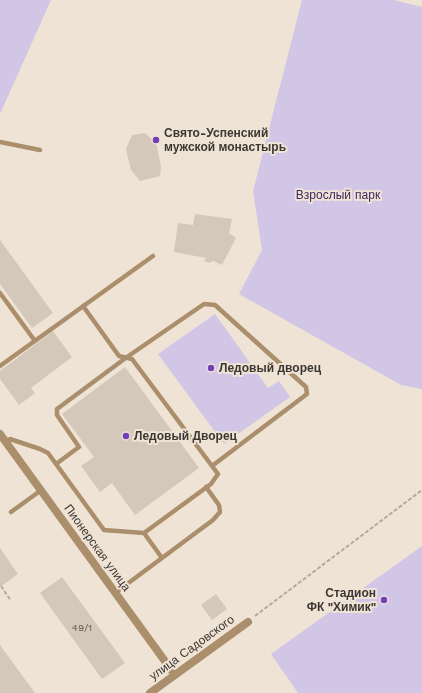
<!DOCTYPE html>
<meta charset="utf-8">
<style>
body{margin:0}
canvas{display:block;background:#efe3d5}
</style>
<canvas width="422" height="693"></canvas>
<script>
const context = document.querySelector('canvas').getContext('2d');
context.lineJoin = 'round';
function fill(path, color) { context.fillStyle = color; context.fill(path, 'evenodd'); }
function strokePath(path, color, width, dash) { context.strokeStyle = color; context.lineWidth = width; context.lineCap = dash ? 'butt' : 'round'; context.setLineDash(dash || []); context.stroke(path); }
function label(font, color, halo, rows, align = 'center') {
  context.font = font + ' "Work Sans",sans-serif'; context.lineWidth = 4; context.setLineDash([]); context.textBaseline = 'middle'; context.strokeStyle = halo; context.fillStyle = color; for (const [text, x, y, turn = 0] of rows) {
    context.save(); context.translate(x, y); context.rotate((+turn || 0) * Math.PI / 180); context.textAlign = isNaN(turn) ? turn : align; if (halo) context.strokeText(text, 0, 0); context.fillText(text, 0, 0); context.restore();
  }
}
fill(new Path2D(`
 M 0,0 L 51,0 L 0,114 Z
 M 302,0 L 394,0 L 422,7 L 422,389 L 401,385 L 239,294 L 262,250 L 253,191 Z
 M 215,314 L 268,388 L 279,381 L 290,397 L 224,444 L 158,354 Z
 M 422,546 L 422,693 L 298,693 L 271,654 Z`), '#d1c6e6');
fill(new Path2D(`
 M 145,133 L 156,143 L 161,166 L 160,176 L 140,181 L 131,170 L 126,149 L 132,135 Z
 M 195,214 L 232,219 L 229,233 L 236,238 L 222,265 L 213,261 L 210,263 L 204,261 L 206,258 L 174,252 L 178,223 L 193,225 Z
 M 0,240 L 53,313 L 32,328 L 0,284 Z
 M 53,331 L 72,357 L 31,388 L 35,393 L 19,405 L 0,379 L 0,371 Z
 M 125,367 L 199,468 L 135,515 L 112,483 L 100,492 L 81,466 L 94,457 L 62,414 Z
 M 0,548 L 18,574 L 0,587 Z
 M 62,577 L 125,663 L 102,679 L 40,593 Z
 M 216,594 L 227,609 L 212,620 L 201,605 Z
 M 0,645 L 35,693 L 0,693 Z`), '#d4c8bb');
strokePath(new Path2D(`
 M 1,586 L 11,601
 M 255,616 L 422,490`), '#b3a99e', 2, [4, 2]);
strokePath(new Path2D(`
 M 0,142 L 40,150
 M 0,293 L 35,341
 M 0,366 L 153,256
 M 6,442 L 10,439 L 40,449 L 48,453 L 104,530 L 144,533 L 211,484 L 218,474 L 132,359 L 119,356 L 83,306
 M 56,464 L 79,447 L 57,415 L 57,409 L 127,357 L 204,304 L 215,305 L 306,387 L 307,394 L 212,466
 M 11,512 L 40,491
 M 144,533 L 162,558
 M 115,593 L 213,520 L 220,512 L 219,505 L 206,487`), '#ab8e6c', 4.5);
strokePath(new Path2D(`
 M 0,434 L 175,675
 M 150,693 L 248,622`), '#ab8e6c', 8);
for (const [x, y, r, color] of [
 [156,140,4,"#743fb5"],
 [211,368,4,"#743fb5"],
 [126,436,4,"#743fb5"],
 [384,600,4,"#743fb5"]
]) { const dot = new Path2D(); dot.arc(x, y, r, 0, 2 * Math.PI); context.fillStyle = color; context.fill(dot); strokePath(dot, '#efe3d5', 1.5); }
label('10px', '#625b54', null, [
 ["49/1",82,628]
]);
label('bold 12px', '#3c3732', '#efe3d5', [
 ["Свято-Успенский",164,133],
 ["мужской монастырь",164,147],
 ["Ледовый дворец",219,368],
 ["Ледовый Дворец",134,436],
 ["Стадион",376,593,"right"],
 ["ФК \"Химик\"",376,607,"right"]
], 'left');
label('12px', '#402762', '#efe3d5', [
 ["Взрослый парк",338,195]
]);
label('12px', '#3c3732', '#efe3d5', [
 ["Пионерская улица",97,548,54],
 ["улица Садовского",192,648,-36]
]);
</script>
